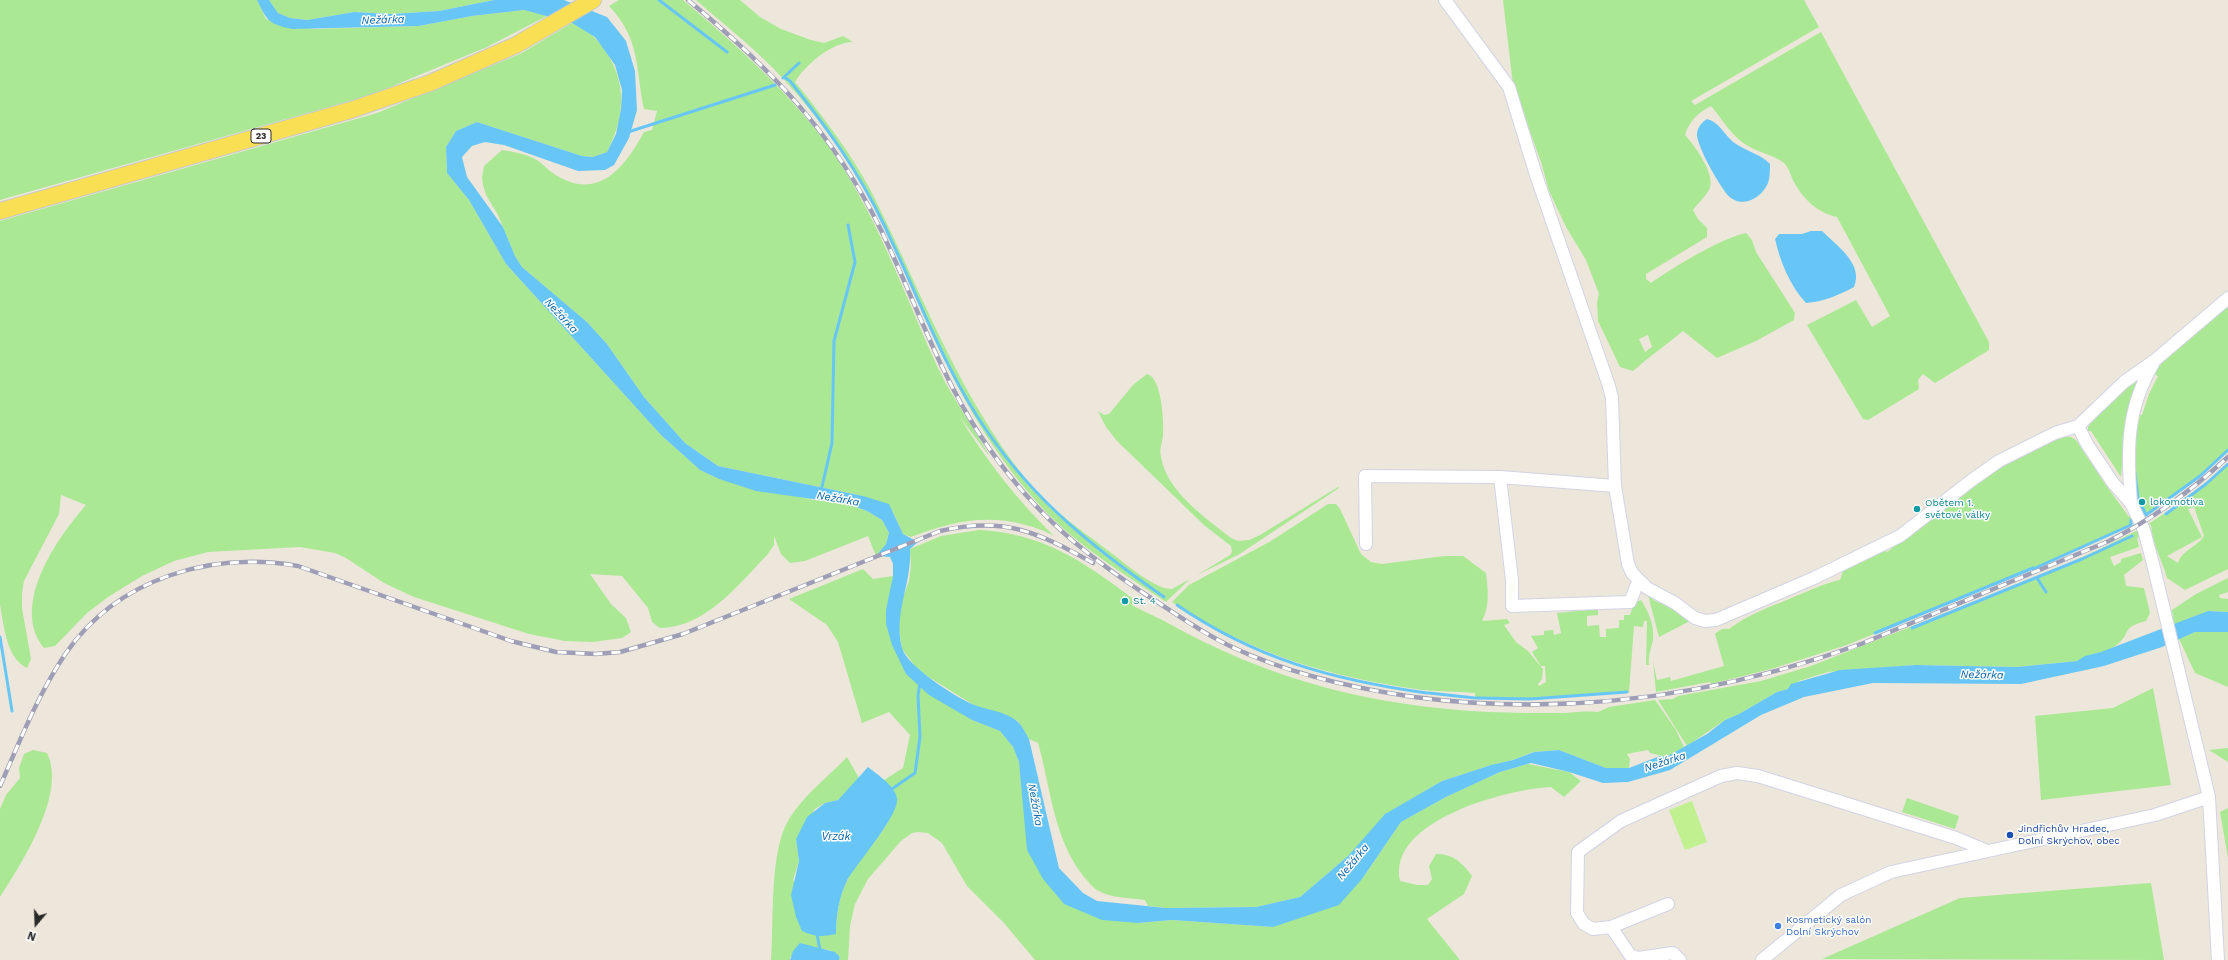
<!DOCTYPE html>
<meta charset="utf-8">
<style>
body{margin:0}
#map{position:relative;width:2228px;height:960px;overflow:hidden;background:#ede7db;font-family:"Work Sans",sans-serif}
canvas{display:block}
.north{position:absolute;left:16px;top:904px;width:40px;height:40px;-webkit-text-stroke:3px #fff;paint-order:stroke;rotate:199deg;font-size:11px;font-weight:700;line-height:16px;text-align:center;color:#2a2a2a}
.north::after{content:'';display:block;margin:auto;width:14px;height:18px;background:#2a2a2a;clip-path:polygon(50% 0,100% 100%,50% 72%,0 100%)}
</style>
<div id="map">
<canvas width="2228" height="960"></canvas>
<div class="north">N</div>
</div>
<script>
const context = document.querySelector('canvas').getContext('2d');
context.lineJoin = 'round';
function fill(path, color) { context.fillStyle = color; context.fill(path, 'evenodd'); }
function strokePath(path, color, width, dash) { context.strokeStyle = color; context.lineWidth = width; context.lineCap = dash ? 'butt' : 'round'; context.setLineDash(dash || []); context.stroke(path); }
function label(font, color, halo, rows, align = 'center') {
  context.font = font + ' "Work Sans",sans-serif'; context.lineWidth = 3; context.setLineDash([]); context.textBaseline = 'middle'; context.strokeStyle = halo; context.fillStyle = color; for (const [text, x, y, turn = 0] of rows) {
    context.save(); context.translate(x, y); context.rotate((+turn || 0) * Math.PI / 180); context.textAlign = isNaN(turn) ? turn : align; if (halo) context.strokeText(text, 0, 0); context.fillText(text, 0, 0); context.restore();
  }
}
fill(new Path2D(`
 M 0,0 L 257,0 L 266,19 L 314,29 L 419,26 L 472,16 L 524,10 L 547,16 L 487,47 L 371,95 L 0,200 Z
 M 269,0 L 494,0 L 439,11 L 391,14 L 354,12 L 307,20 L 290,18 L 278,13 Z
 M 619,0 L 683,0 C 735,44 785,88 826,143 C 876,211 903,292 938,368 C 953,399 973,426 990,457 L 959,416 C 986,460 1017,500 1054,536 C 1044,530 1033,527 1022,524 C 983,514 947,523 911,537 L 903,534 L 893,512 L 863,496 L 718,466 L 685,443 L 644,397 L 607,344 L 587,322 L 522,267 L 515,256 L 498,215 L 486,195 L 483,185 L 482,177 L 484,166 L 502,150 C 514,152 527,154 537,160 C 544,165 551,173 559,177 C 601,200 626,165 644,132 L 652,130 L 657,111 L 644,109 C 635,67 641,40 609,6 Z
 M 696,0 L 740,0 L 760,17 L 781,29 L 811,40 L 824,43 L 843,36 L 853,42 C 832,42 806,64 795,82 C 823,116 850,152 871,191 C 920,288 957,393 1026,479 C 1050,510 1084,532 1114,555 C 1127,565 1156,590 1172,589 L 1190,579 L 1166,602 C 1127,576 1086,551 1053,519 C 1004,470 967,409 938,347 C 914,296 896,240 866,191 C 840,148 808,103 772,67 C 748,43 721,22 696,0 Z
 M 1503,0 L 1804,0 L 1819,27 L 1691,101 L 1695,105 L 1821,32 L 1989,342 L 1989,350 L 1935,383 L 1923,374 L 1918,380 L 1919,389 L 1868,420 L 1863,419 L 1807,325 L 1856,300 L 1872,327 L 1890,316 L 1837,217 C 1818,213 1803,199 1794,182 C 1791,177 1789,167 1784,163 C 1774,155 1760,153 1748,146 C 1733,138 1722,119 1711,106 C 1699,112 1689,121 1685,135 C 1695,146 1717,176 1709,190 C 1704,198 1698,203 1693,210 L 1698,219 L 1707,228 L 1707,237 L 1646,274 L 1646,279 L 1651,283 C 1674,267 1719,239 1746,233 L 1752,240 L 1756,252 L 1795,313 L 1794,320 L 1756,341 L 1717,358 L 1683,331 C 1666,345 1649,357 1633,371 L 1620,367 L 1598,321 L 1597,303 L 1599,294 L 1586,260 L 1566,227 L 1549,191 L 1541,162 L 1513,85 ZM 1648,335 L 1652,347 L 1645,352 L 1639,339 Z
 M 572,23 C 579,28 590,32 595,38 C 627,73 628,111 607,152 L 593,157 L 582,156 L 477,122 L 456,131 L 446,147 L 447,173 L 469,200 L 506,264 L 661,435 L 700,470 L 719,479 L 814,500 L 848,504 L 867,511 L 882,520 L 889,533 L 886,544 L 876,556 L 868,536 L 805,561 L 790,563 L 781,554 L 774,536 L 774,545 L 767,555 C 738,585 705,628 660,628 L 652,622 L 648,608 L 622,576 L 590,574 L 611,604 L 626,618 L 631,632 L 622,638 L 593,642 L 565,641 L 529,634 L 414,597 L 384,583 L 346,558 L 335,553 L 300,547 L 208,552 L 174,561 L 142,576 L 108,597 L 87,613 L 55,646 L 44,648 C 10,606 56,539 86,505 L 61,495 L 59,514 L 24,581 L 22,593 L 22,608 L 31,659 L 27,668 C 6,658 4,625 0,605 L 0,221 L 377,113 L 520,54 Z
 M 2228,305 L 2228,450 L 2200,476 L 2144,517 C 2128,485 2135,449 2136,415 L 2142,415 L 2149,394 L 2158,376 L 2154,374 L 2160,365 Z
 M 1147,374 C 1162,377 1164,423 1163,436 C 1162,443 1159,449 1161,457 C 1167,492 1205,517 1231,538 L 1238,541 L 1249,540 L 1260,535 L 1338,487 L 1339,488 L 1238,555 L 1197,575 L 1230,555 L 1232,552 L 1231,546 L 1205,526 L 1117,441 L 1106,427 L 1098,411 L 1104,415 L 1109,414 L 1133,385 Z
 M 2135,378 L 2138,379 L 2125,423 L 2121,477 L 2091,431 L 2088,431 L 2088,427 L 2106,404 Z
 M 2061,437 L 2071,437 L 2076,440 L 2105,484 L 2129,517 L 2132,515 L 2135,521 L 2133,523 L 2085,547 L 1847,645 L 1771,669 L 1711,684 L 1710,682 L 1656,692 L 1653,662 L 1657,680 L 1670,677 L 1671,681 L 1724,666 L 1715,634 C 1720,629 1723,628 1729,629 C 1750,613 1773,606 1796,596 C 1811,590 1825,583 1840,580 L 1843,571 L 1885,551 L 1887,552 L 2010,459 Z
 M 2228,464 L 2228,569 L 2185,590 L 2167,578 C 2163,562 2151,541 2151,525 L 2148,524 L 2187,499 ZM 2194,507 L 2204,536 C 2197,547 2182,550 2178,563 L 2167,556 L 2202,537 L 2188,509 Z
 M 1328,504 L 1336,504 L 1340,509 L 1361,554 L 1371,562 L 1382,564 L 1444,556 L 1463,556 L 1486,573 C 1488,589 1490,606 1482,621 L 1507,619 L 1510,623 L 1504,625 L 1516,642 L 1528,651 L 1543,669 L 1542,679 L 1538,684 L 1539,686 L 1546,682 L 1545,666 L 1541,666 L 1532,652 L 1538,648 L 1531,636 L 1544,635 L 1544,631 L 1553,630 L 1554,635 L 1561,633 L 1557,613 L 1598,609 L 1598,615 L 1587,616 L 1587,626 L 1599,625 L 1600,637 L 1606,637 L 1606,629 L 1619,628 L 1619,620 L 1624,620 L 1624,615 L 1630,615 L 1634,603 L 1641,600 C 1648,610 1655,627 1653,640 C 1651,649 1648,655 1649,665 L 1646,665 L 1647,621 L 1644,621 L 1643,627 L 1634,626 L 1629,692 L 1530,699 L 1475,698 L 1475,693 C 1456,691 1443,692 1423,690 C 1331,678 1249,653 1172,602 L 1189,585 L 1271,541 Z
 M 979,530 C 1042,533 1083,561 1132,598 L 1134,601 L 1132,605 C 1142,611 1155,616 1166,622 C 1269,680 1371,706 1489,712 C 1514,713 1540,713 1565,713 C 1576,712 1587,711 1598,712 L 1609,707 L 1655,700 L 1676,730 L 1684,747 L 1666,757 L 1650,753 L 1648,750 L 1627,754 L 1630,759 L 1629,768 L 1606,768 L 1559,750 L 1533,752 L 1513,760 L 1491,765 L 1442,781 L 1386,814 L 1348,856 L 1300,897 L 1256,907 L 1166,908 L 1148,906 L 1145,900 C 1130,898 1110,898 1097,890 C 1092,887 1088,881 1084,877 C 1053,838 1051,788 1038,743 L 1029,739 L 1018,721 L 972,704 L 919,671 L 902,649 L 898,622 L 901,603 L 909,581 L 911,566 L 910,549 L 941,536 Z
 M 2138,530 L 2141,537 L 2137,538 L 2139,547 L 2110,557 L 2114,566 L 2121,562 L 2121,559 L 2141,553 L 2143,560 L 2124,575 L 2126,586 L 2144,588 L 2150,613 L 2146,621 C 2120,628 2132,632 2118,644 C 2107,654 2089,653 2077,661 L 2017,667 L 1916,665 L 1828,672 L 1799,681 L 1788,689 L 1777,692 L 1739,714 L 1725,720 L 1687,746 L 1658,700 L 1673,699 L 1678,696 L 1761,681 L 1811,666 L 2032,579 L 2096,551 Z
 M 863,569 L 873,579 L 893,576 L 891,589 L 906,674 L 972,720 L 1000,731 L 1013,747 L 1019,762 L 1025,810 L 1043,879 L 1138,923 L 1172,920 L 1273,927 L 1362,879 L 1401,822 L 1446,797 L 1500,772 L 1528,764 L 1569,772 L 1581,781 L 1564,797 L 1551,787 C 1508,789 1387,820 1400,881 L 1417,885 L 1428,885 L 1432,879 L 1429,866 L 1436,854 C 1453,854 1462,862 1472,876 L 1464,894 L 1427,919 L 1460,960 L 1035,960 L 1004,923 L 967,886 L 942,843 L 928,833 L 918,832 L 912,833 L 901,841 L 868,879 L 855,904 L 850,926 L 848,960 L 839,960 L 840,957 C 825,942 807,952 790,957 L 790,960 L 771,960 C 774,921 769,852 789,819 C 804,795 828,777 847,757 L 859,778 L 838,800 L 825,803 L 815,809 L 796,839 L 799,861 L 793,880 L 836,934 C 836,917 839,896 847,881 C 862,853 889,831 897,800 L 893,790 L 884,780 L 903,768 L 910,735 L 889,712 L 862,723 L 838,642 L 827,625 L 789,599 Z
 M 2228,578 L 2228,592 L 2219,595 L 2220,598 L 2228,599 L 2228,612 L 2208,611 L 2174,625 L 2172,610 L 2196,594 Z
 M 1648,595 L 1655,601 L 1674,609 L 1690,621 L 1659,637 Z
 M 2220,631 L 2228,632 L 2228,687 L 2195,673 L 2179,639 L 2195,632 Z
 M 2153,688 L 2171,785 L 2041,800 L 2035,716 L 2113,708 Z
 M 2228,748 L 2228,762 L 2209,750 Z
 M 33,750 L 47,753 C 67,793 22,863 0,897 L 0,809 L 6,795 L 20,778 L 19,768 L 24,754 Z
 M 1907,798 L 1959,816 L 1955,829 L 1902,812 Z
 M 2228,808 L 2228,858 L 2220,812 Z
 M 2151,883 L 2164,960 L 1822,959 L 1960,898 Z`), '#aae894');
fill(new Path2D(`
 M 1692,801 L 1707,842 L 1685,850 L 1669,810 Z`), '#c0f08f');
fill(new Path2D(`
 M 257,0 L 269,0 L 278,13 L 290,18 L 307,20 L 354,12 L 391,14 L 439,11 L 494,0 L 564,0 L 607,17 L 626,41 L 635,71 L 637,110 L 629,138 L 614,165 L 605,170 L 578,171 L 504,145 L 485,142 L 472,146 L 462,157 L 467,177 L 503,227 L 515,256 L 522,267 L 587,322 L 607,344 L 644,397 L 685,443 L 718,466 L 863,496 L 889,504 L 903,534 L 918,542 L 910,549 C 912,585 893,612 902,648 C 907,666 954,696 972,704 C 986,710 1005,711 1017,721 C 1022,725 1026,734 1029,739 L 1059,868 L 1083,893 L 1097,901 L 1166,908 L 1256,907 L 1300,897 L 1348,856 L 1385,814 L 1442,781 L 1491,765 L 1513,760 L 1534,752 L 1559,750 L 1606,768 L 1629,768 L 1660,756 L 1666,757 L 1707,734 L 1725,720 L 1739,714 L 1777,692 L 1788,689 L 1791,684 L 1840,670 L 1916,665 L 2017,667 L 2077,661 L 2085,656 L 2101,652 L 2208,611 L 2228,612 L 2228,632 L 2195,632 L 2162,647 L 2104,666 L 2021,684 L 1873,683 L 1804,697 L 1761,715 L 1670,770 L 1628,782 L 1603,783 L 1569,772 L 1531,763 L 1500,772 L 1446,797 L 1401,822 L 1362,879 L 1339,905 L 1273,927 L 1172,920 L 1138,923 L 1102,920 L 1064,904 L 1043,879 L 1027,850 L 1019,762 L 1013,747 L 1000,731 L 972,720 L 929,695 L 906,674 L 892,645 L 886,624 L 886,610 L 893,576 L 893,564 L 890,557 L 876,556 L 886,544 L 889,533 L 882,520 L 867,511 L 848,504 L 756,491 L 719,479 L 700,470 L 661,435 L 506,264 L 469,200 L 447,173 L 446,147 L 456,131 L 477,122 L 582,156 L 593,157 L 607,152 L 616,134 L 621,109 L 622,90 L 615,65 L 595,37 L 572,23 L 524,10 L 472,16 L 419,26 L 292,29 C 269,24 267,21 257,0 Z
 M 1707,119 C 1719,122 1724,134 1733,142 C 1745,151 1761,154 1770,164 C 1770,170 1770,177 1768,183 C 1762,197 1745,208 1731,198 C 1722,192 1695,143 1697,133 C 1698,127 1702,122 1707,119 Z
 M 1811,231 L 1822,231 C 1837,246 1864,264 1854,287 C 1839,295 1823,302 1806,303 C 1790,286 1780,261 1775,239 L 1779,234 L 1802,234 Z
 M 868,767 C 878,775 894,785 897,798 C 900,815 856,864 847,881 C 839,896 836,917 836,934 C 822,937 815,937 802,931 L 796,917 L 791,895 L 799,861 L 796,839 L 807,817 L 825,803 L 838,800 Z
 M 800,943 L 835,952 L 840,957 L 839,960 L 790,960 L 793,951 Z`), '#68c6f6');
strokePath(new Path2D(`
 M 659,0 L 727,52
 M 784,77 L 790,81 C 826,126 859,172 884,225 C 918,295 944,370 989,434 C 1037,503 1095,549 1164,597
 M 783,78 L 799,63
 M 628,132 L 775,85
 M 2135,473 L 2138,498 L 2146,515 L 2200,476 L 2228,450
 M 821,491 L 832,443 L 834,341 L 855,262 L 848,225
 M 2166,514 L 2206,484 L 2228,464
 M 2033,569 L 2131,525 L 2131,520
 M 2037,578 L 2046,592
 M 1177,605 C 1256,659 1333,680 1427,693
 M 1912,628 L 2082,559 L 2132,536
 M 1875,633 L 2033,568
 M 0,637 L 12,711
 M 1429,693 L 1475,698
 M 1477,698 L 1530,699 L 1627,692
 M 889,791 L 915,773 L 920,737 L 918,695 L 920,683
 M 817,934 L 820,950`), '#68c6f6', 3);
const minor = new Path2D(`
 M 1445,0 L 1509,87 L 1536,175 L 1609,386 L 1612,398 L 1615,486 L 1628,564 L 1632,573 L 1647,588 L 1675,603 L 1695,618 L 1705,621 L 1716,620 L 1814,578 L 1900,536 L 1972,480 L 1999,461 L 2055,433 L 2078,426 L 2124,382 L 2154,361 L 2228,298
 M 2078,426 L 2087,444 L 2113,483 L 2131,503 L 2144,530 L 2153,564 L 2209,797 L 2218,960
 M 1615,486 L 1500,477 L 1512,580 L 1512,606 L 1630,602 L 1638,582
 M 2131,503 C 2127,451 2126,410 2153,364
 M 1366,544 L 1365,476 L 1500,477
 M 1611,927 L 1668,904
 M 1680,960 L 1673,953 L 1638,958 L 1630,955 L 1611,927 L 1593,929 L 1584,924 L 1577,913 L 1578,852 L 1621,821 L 1721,776 L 1737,773 L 1758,776 L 1956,838 L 1985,850
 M 1762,960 L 1841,895 L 1891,872 L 2155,815 L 2209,797`);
const major = new Path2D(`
 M 0,211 L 351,110 L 430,83 L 516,45 L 593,0`);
strokePath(minor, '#d1d3e4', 14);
strokePath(major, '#c8c8c8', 18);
strokePath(minor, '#fff', 12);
strokePath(major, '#f9df54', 16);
const rail = new Path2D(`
 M 688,0 C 771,69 833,132 881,230 C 914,298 938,371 980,435 C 1028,507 1076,549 1148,596 C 1176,614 1202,633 1232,647 C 1289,674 1352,688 1414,697 C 1567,717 1717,696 1861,644 L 2109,541 C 2153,519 2191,491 2228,457
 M 0,786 C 20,741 38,694 66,653 C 118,578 211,551 298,566 L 511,641 L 556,652 L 596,654 L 620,652 L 683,634 L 940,531 C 1005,516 1037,532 1093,563`);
strokePath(rail, '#9e9fb6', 4.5);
strokePath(rail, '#fff', 3, [9]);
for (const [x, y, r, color] of [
 [2142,502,4,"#0f9aa8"],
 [1917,509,4,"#0f9aa8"],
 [1125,601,4,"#0f9aa8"],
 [2010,835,4,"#1a4fb4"],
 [1778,926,4,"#3f7fe0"]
]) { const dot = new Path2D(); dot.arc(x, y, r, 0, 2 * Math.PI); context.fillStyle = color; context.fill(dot); strokePath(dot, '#fff', 1.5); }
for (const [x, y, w] of [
 [261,136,20]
]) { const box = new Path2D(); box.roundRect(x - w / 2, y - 7, w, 14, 3); context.fillStyle = '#fff'; context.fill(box); strokePath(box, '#2a2a2a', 1); }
label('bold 9px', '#2a2a2a', null, [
 ["23",261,136]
]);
label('10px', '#0d838f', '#fff', [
 ["lokomotiva",2150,502],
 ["Obětem 1.",1925,503],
 ["světové války",1925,515],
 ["St. 4",1133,601]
], 'left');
label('10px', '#164399', '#fff', [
 ["Jindřichův Hradec,",2018,829],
 ["Dolní Skrýchov, obec",2018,841]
], 'left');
label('10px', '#366cbe', '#fff', [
 ["Kosmetický salón",1786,920],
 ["Dolní Skrýchov",1786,932]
], 'left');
label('italic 11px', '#0561a4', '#fff', [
 ["Nežárka",383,20,-2],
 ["Nežárka",561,316,47],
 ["Nežárka",838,499,10],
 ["Nežárka",1982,675,1],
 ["Nežárka",1665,762,-18],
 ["Nežárka",1035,805,80],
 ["Vrzák",836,837],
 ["Nežárka",1353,862,-50]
]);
</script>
